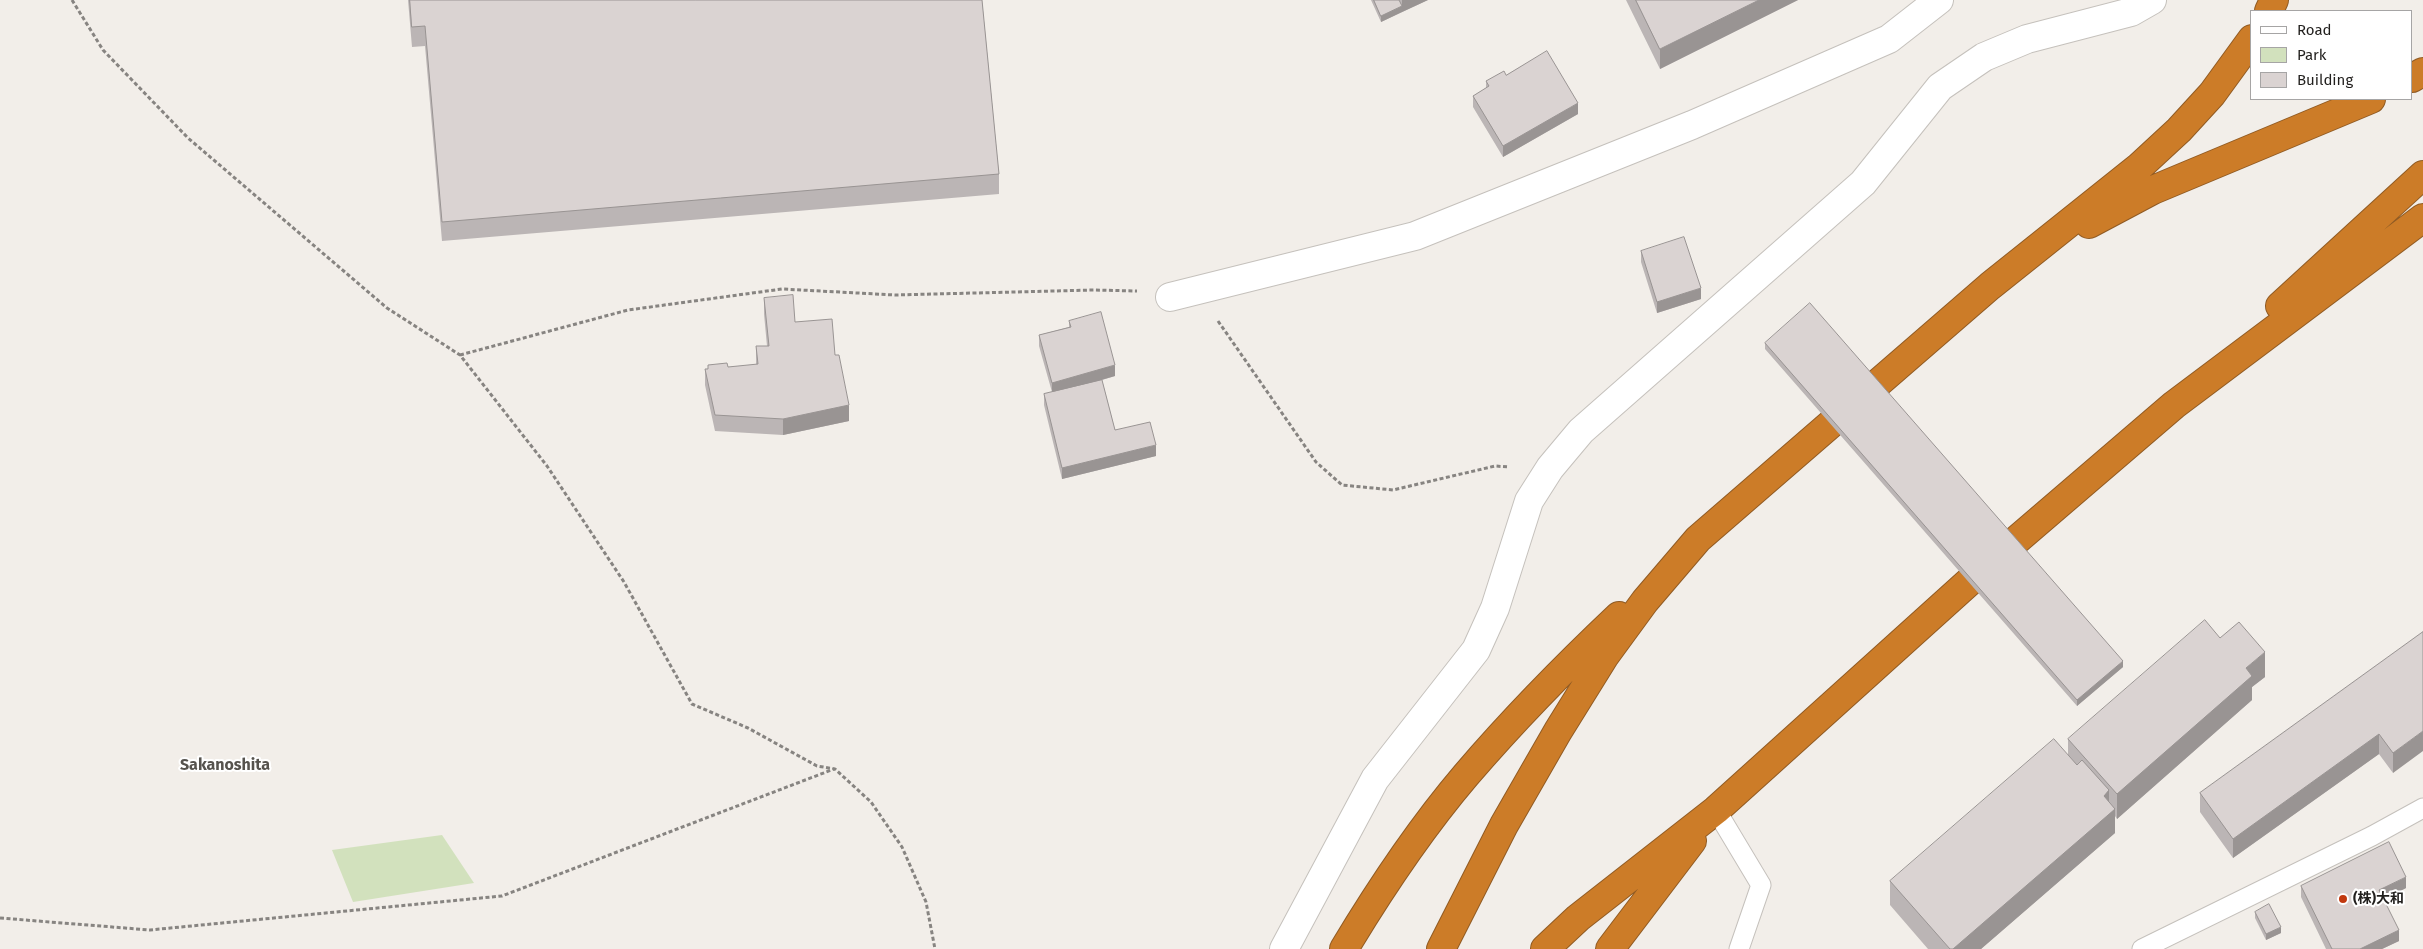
<!DOCTYPE html>
<meta charset="utf-8">
<style>
body{margin:0}
#map{position:relative;width:2423px;height:949px;overflow:hidden;background:#f2eee9;font-family:"Fira Sans",sans-serif}
canvas{display:block}
.legend{position:absolute;left:2250px;top:10px;width:162px;height:90px;box-sizing:border-box;background:#fff;border:1px solid #a6a5a5;margin:0;padding:6px 9px;list-style:none;font-size:15px;color:#211f1d}
.legend li{display:flex;align-items:center;gap:10px;height:25px}
.legend b{width:25px;border:1px solid #a6a5a5}
</style>
<div id="map">
<canvas width="2423" height="949"></canvas>
<ul class="legend">
<li><b style="height:6px;background:#fff"></b>Road</li>
<li><b style="height:14px;background:#d2e1bd"></b>Park</li>
<li><b style="height:14px;background:#dad3d2"></b>Building</li>
</ul>
</div>
<script>
const context = document.querySelector('canvas').getContext('2d');
context.lineJoin = 'round';
function fill(path, color) { context.fillStyle = color; context.fill(path, 'evenodd'); }
function strokePath(path, color, width, dash) { context.strokeStyle = color; context.lineWidth = width; context.lineCap = dash ? 'butt' : 'round'; context.setLineDash(dash || []); context.stroke(path); }
function label(font, color, halo, rows, align = 'center') {
  context.font = font + ' "Fira Sans","Noto Sans JP",sans-serif'; context.lineWidth = 4; context.setLineDash([]); context.textBaseline = 'middle'; context.strokeStyle = halo; context.fillStyle = color; for (const [text, x, y, turn = 0] of rows) {
    context.save(); context.translate(x, y); context.rotate((+turn || 0) * Math.PI / 180); context.textAlign = isNaN(turn) ? turn : align; if (halo) context.strokeText(text, 0, 0); context.fillText(text, 0, 0); context.restore();
  }
}
fill(new Path2D(`
 M 442,835 L 474,883 L 353,902 L 332,850 Z`), '#d2e1bd');
const service = new Path2D(`
 M 1716,810 L 1761,885 L 1739,949
 M 2142,949 L 2372,836 L 2423,808`);
const minor = new Path2D(`
 M 1170,297 L 1415,236 L 1692,125 L 1889,39 L 1939,0
 M 1284,949 L 1375,779 L 1476,650 L 1495,608 L 1529,501 L 1550,468 L 1581,431 L 1863,183 L 1940,87 L 1984,57 L 2027,39 L 2131,12 L 2152,0`);
const motorway = new Path2D(`
 M 2269,11 L 2274,0
 M 2412,78 L 2423,72
 M 2089,224 L 2153,190 L 2371,99
 M 2280,306 L 2423,175
 M 1344,949 C 1380,889 1420,829 1466,775 C 1514,719 1566,666 1619,616
 M 1441,949 L 1504,825 L 1558,731 L 1604,657 L 1645,601 L 1698,539 L 1990,286 L 2139,167 L 2179,130 L 2212,94 L 2252,39
 M 1545,949 L 1578,918 L 1716,810 L 1991,562 L 2174,405 L 2423,218
 M 1610,949 L 1692,841`);
strokePath(service, '#c5c1bc', 21);
strokePath(minor, '#c5c1bc', 30);
strokePath(motorway, '#905b24', 30);
strokePath(new Path2D(`
 M 72,0 L 103,50 L 188,138 L 387,308 L 460,355 L 547,466 L 624,582 L 692,704 L 748,728 L 817,766 L 835,769 L 871,802 L 902,847 L 926,902 L 935,949
 M 1218,321 L 1316,462 L 1342,485 L 1393,490 L 1495,466 L 1509,467
 M 460,355 L 628,310 L 782,289 L 895,295 L 1094,290 L 1137,291
 M 0,918 L 150,930 L 502,896 L 834,769`), '#878481', 3, [4, 2.5]);
strokePath(service, '#fff', 19);
strokePath(minor, '#fff', 28);
strokePath(motorway, '#cc7c28', 28);
fill(new Path2D(`
 M 408,0 L 982,0 L 999,174 L 999,194 L 442,241 L 425,46 L 412,47 Z
 M 1371,0 L 1428,0 L 1381,22 Z
 M 1626,0 L 1798,0 L 1660,69 Z
 M 1506,75 L 1578,114 L 1503,157 L 1473,107 L 1473,96 L 1486,88 L 1486,81 Z
 M 1641,251 L 1701,299 L 1657,313 L 1641,262 Z
 M 764,298 L 835,355 L 849,421 L 783,435 L 715,431 L 705,385 L 705,369 L 756,365 L 756,346 L 767,346 L 764,314 Z
 M 1069,321 L 1115,376 L 1102,380 L 1115,430 L 1156,456 L 1062,479 L 1044,405 L 1044,394 L 1052,392 L 1039,346 L 1039,335 L 1069,327 Z
 M 1765,343 L 2123,667 L 2077,706 L 1765,349 Z
 M 2423,632 L 2393,773 L 2379,754 L 2233,858 L 2200,812 L 2200,793 Z
 M 2220,638 L 2265,677 L 2252,687 L 2252,700 L 2117,819 L 2115,816 L 2115,833 L 1981,949 L 1928,949 L 1890,905 L 1890,881 L 2068,755 L 2068,739 Z
 M 2301,886 L 2406,888 L 2384,899 L 2399,941 L 2382,949 L 2326,949 L 2301,897 Z
 M 2255,912 L 2281,933 L 2266,940 L 2255,918 Z`), '#bbb5b5');
fill(new Path2D(`
 M 1402,0 L 1428,0 L 1402,12 Z
 M 1759,0 L 1798,0 L 1660,69 L 1660,49 Z
 M 1402,6 L 1402,12 L 1381,22 L 1381,16 Z
 M 1578,103 L 1578,114 L 1503,157 L 1503,146 Z
 M 1701,288 L 1701,299 L 1657,313 L 1657,302 Z
 M 1115,365 L 1115,376 L 1052,394 L 1052,383 Z
 M 849,405 L 849,421 L 783,435 L 783,419 Z
 M 1156,445 L 1156,456 L 1062,479 L 1062,468 Z
 M 2265,652 L 2265,677 L 2252,687 L 2252,700 L 2117,819 L 2117,794 L 2246,668 Z
 M 2123,661 L 2123,667 L 2077,706 L 2077,700 Z
 M 2423,731 L 2423,751 L 2393,773 L 2393,753 Z
 M 2379,734 L 2379,754 L 2233,858 L 2233,839 Z
 M 2109,790 L 2109,813 L 2115,809 L 2115,833 L 1981,949 L 1953,949 Z
 M 2406,877 L 2406,888 L 2379,902 L 2379,890 Z
 M 2281,927 L 2281,933 L 2266,940 L 2266,934 Z
 M 2399,930 L 2399,941 L 2382,949 L 2360,949 Z`), '#999493');
const building = new Path2D(`
 M 410,0 L 982,0 L 999,174 L 442,222 L 425,26 L 412,27 Z
 M 1374,0 L 1399,0 L 1402,6 L 1381,16 Z
 M 1636,0 L 1759,0 L 1660,49 Z
 M 1547,51 L 1578,103 L 1503,146 L 1473,96 L 1489,86 L 1486,81 L 1504,71 L 1506,75 Z
 M 1684,237 L 1701,288 L 1657,302 L 1641,251 Z
 M 793,295 L 795,322 L 832,319 L 835,355 L 839,355 L 849,405 L 783,419 L 715,415 L 705,369 L 708,369 L 708,365 L 727,363 L 728,367 L 758,364 L 756,346 L 769,346 L 764,298 Z
 M 1810,303 L 2123,661 L 2077,700 L 1765,343 Z
 M 1101,312 L 1115,365 L 1052,383 L 1039,335 L 1071,327 L 1069,321 Z
 M 1102,380 L 1115,430 L 1150,422 L 1156,445 L 1062,468 L 1044,394 Z
 M 2205,620 L 2220,638 L 2239,622 L 2265,652 L 2246,668 L 2252,676 L 2117,794 L 2068,739 Z
 M 2423,632 L 2423,731 L 2393,753 L 2379,734 L 2233,839 L 2200,793 Z
 M 2054,739 L 2077,765 L 2082,760 L 2109,790 L 2104,796 L 2115,809 L 1953,949 L 1950,949 L 1890,881 Z
 M 2389,842 L 2406,877 L 2379,890 L 2399,930 L 2360,949 L 2332,949 L 2301,886 Z
 M 2269,904 L 2281,927 L 2266,934 L 2255,912 Z`);
fill(building, '#dad3d2');
strokePath(building, '#999493', 1);
for (const [x, y, r, color] of [
 [2343,899,5,"#c1390f"]
]) { const dot = new Path2D(); dot.arc(x, y, r, 0, 2 * Math.PI); context.fillStyle = color; context.fill(dot); strokePath(dot, '#fff', 2); }
label('bold 14px', '#211f1d', '#fff', [
 ["(株)大和",2353,899]
], 'left');
label('bold 16px', '#56534e', '#fff', [
 ["Sakanoshita",225,766]
]);
</script>
